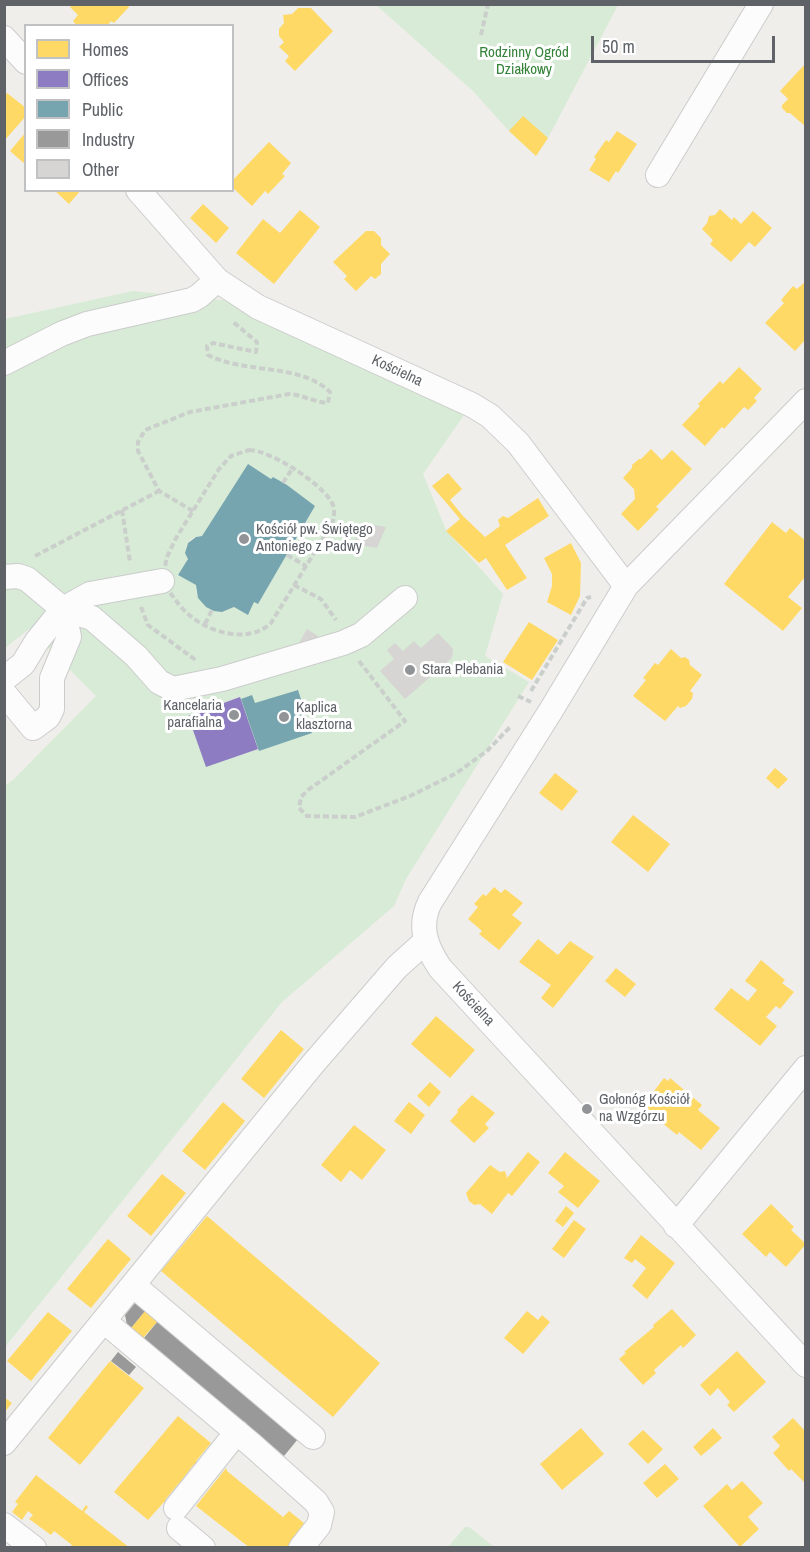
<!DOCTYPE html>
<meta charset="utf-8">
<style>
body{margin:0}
#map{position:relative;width:810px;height:1552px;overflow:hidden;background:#efeeea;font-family:"Archivo Narrow",sans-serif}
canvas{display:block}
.frame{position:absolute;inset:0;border:6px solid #5f6368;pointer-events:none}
.legend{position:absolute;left:24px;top:24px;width:210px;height:168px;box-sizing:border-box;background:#fff;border:2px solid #bfc1c3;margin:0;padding:8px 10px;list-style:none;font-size:18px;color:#5f6368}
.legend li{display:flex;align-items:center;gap:12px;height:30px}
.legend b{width:30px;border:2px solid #bfc1c3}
.scale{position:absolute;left:591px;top:36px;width:184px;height:27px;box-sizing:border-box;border:3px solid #5f6368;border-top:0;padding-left:8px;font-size:18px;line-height:21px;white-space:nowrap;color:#5f6368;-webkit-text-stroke:4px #fff;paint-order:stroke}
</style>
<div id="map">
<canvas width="810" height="1552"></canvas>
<div class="frame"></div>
<ul class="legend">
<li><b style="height:16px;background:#ffd966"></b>Homes</li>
<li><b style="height:16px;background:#8e7cc3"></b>Offices</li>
<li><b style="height:16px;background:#76a5af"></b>Public</li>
<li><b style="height:16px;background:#999"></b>Industry</li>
<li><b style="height:16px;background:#d6d5d3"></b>Other</li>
</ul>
<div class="scale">50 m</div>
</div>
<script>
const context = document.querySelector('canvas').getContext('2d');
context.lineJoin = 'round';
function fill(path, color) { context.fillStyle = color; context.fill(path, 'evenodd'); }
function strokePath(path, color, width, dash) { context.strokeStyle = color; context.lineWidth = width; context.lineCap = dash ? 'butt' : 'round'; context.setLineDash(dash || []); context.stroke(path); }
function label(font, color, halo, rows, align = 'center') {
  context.font = font + ' "Archivo Narrow",sans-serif'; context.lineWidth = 6; context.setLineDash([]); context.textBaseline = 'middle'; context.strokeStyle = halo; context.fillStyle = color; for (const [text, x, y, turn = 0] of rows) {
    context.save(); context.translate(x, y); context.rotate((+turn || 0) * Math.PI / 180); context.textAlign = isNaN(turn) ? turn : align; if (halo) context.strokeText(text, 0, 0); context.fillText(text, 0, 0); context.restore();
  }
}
fill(new Path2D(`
 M 376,5 L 618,5 L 548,138 L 536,156 L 509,131 L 473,91 Z
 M 133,291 L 223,300 L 441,399 L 469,408 L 423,474 L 446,530 L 503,594 L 485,656 L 529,682 L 406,879 L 394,906 L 282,1002 L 5,1347 L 5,786 L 13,780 L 96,696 L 29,629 L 5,648 L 5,319 ZM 248,465 L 271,479 L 273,477 L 315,506 L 258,604 L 254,602 L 248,615 L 234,607 C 216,618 196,606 196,585 L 178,575 L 188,559 C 182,547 189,536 202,536 Z
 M 465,1527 L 469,1527 L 494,1547 L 448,1547 Z`), '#d8ebd6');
fill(new Path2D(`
 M 73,4 L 127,4 L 129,7 L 114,23 L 111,21 L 107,26 L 77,26 L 73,21 L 78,15 L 70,7 Z
 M 298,8 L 311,8 L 333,31 L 295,71 L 285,61 L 289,56 L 279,47 L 284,42 L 279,36 L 279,29 L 284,23 L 283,15 L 292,14 Z
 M 806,63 L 806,127 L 790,113 L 787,113 L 782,108 L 782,105 L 788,99 L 780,91 Z
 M 7,93 L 26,108 L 26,116 L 4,141 L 4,96 Z
 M 523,116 L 548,138 L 536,156 L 509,131 Z
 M 617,131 L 637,144 L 618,173 L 616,171 L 609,182 L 589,170 L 596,159 L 594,157 L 606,140 L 609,142 Z
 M 26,132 L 26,165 L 10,151 Z
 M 269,142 L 291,163 L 282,174 L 285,176 L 268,194 L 265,191 L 252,206 L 232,187 L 232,181 Z
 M 54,190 L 81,190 L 69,204 Z
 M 203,204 L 229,228 L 216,243 L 190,218 Z
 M 720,209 L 732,220 L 734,217 L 741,224 L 753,211 L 772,228 L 755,247 L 749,242 L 731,262 L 710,244 L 713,240 L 702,229 L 707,223 L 709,216 L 715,215 Z
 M 300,210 L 320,227 L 274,284 L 236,253 L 263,219 L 280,233 Z
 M 366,231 L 374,231 L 381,238 L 381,245 L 390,254 L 381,264 L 381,274 L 375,279 L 371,276 L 356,291 L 344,279 L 347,276 L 333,262 Z
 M 806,281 L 806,339 L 795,351 L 765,323 L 784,303 L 781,300 L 793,286 L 797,289 Z
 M 739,367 L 762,389 L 754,398 L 757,401 L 748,410 L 744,407 L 724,429 L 722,427 L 720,429 L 705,446 L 682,425 L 700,406 L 698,404 L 720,381 L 723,384 Z
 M 651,449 L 662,460 L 672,450 L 692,469 L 656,507 L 659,509 L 638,531 L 621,514 L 635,499 L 634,489 L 623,478 L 632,468 L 632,465 L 639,459 L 641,459 Z
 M 448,473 L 462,489 L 450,500 L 463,516 L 485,537 L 500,526 L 498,520 L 503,516 L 508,518 L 538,498 L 549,516 L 505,545 L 527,578 L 507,590 L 486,558 L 479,563 L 446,531 L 460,519 L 432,486 Z
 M 772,522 L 786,533 L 790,528 L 806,541 L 806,576 L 788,597 L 802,608 L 783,631 L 724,584 Z
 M 571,543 L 581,563 L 580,596 L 571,615 L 547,602 L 552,586 L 552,574 L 544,558 Z
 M 529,622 L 558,640 L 532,680 L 503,662 Z
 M 671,649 L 681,658 L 685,657 L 689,660 L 690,665 L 702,675 L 690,691 L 693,693 L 692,699 L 686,706 L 680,708 L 678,706 L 665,721 L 633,696 L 646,680 L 643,678 L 655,663 L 658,665 Z
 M 775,768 L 788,779 L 778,789 L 766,778 Z
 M 555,773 L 578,791 L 562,811 L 539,793 Z
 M 633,815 L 670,844 L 648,872 L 611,842 Z
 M 494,887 L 501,893 L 505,889 L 523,903 L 512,915 L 522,923 L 499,950 L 479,934 L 482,931 L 468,919 L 478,907 L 474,904 L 483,894 L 486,896 Z
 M 538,939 L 558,955 L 570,941 L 594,957 L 553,1008 L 541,998 L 551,985 L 519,962 Z
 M 761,960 L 785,980 L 782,983 L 794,992 L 780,1009 L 776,1006 L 766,1017 L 777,1026 L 760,1046 L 714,1009 L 731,988 L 748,1001 L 757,990 L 745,981 Z
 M 616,968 L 636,984 L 625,997 L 605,981 Z
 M 436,1016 L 475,1050 L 450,1078 L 411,1044 Z
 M 281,1030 L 304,1049 L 264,1098 L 241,1079 Z
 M 664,1078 L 668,1081 L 670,1078 L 702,1105 L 698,1110 L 720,1128 L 701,1150 L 679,1132 L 677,1135 L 645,1109 L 654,1098 L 651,1095 Z
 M 430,1082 L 441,1092 L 429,1107 L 417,1096 Z
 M 472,1095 L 495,1113 L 485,1124 L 489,1128 L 474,1143 L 450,1121 L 458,1112 L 457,1110 Z
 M 223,1102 L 245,1121 L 205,1170 L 182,1151 Z
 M 409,1102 L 425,1115 L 411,1134 L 394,1121 Z
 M 354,1125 L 386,1150 L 362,1180 L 350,1170 L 341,1182 L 321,1165 Z
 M 528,1152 L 540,1162 L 512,1196 L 508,1193 L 492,1214 L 480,1204 L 474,1205 L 469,1201 L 466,1193 L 490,1165 L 500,1172 L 505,1171 L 507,1178 Z
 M 565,1152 L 600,1181 L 578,1208 L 558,1192 L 564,1186 L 548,1173 Z
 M 162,1174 L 186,1193 L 151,1236 L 127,1216 Z
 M 771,1204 L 794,1227 L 791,1230 L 806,1244 L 786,1267 L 770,1252 L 766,1257 L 742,1234 Z
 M 566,1206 L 574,1213 L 563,1227 L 555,1221 Z
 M 207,1216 L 380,1363 L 333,1417 L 161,1271 Z
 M 574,1220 L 586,1229 L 564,1258 L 552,1249 Z
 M 641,1235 L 675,1263 L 647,1299 L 632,1286 L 646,1268 L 635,1259 L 632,1263 L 624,1258 Z
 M 108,1239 L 131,1259 L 91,1308 L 67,1289 Z
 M 672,1309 L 696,1335 L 683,1348 L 681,1345 L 654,1370 L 656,1373 L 643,1385 L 619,1359 L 626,1353 L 624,1352 L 654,1327 L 653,1325 Z
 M 145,1311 L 158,1321 L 143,1338 L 131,1328 Z
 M 527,1311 L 538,1320 L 542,1315 L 550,1322 L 523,1354 L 504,1338 Z
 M 48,1312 L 72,1331 L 31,1381 L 7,1361 Z
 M 737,1351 L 766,1382 L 734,1412 L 727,1405 L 730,1402 L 718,1388 L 710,1396 L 700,1385 Z
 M 110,1361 L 144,1388 L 80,1465 L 48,1438 Z
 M 4,1397 L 12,1403 L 4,1413 Z
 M 178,1416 L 211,1443 L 196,1461 L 199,1464 L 197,1466 L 194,1464 L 181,1481 L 183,1483 L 182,1485 L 179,1483 L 165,1500 L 167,1502 L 166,1504 L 164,1502 L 148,1520 L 114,1492 Z
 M 793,1418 L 806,1432 L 806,1484 L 791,1469 L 789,1471 L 773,1453 L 780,1446 L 772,1437 Z
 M 581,1428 L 604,1454 L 562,1490 L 540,1464 Z
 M 713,1428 L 722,1438 L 701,1456 L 693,1447 Z
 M 643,1430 L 663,1449 L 648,1464 L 628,1444 Z
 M 665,1464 L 679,1479 L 657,1498 L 643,1483 Z
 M 226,1468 L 227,1471 L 283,1517 L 289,1511 L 304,1523 L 287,1548 L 250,1548 L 196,1506 Z
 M 36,1475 L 82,1511 L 86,1505 L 88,1507 L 84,1512 L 130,1548 L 69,1548 L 72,1545 L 54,1531 L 51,1535 L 29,1519 L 33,1515 L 28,1511 L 22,1520 L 12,1512 L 18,1504 L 15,1502 Z
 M 742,1481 L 763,1503 L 748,1517 L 759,1529 L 740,1547 L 703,1506 L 727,1484 L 732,1490 Z`), '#ffd966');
fill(new Path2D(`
 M 240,697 L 258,749 L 206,767 L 188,716 Z`), '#8e7cc3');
fill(new Path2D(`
 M 248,464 L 271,479 L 273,477 L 287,485 L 315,506 L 258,604 L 254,602 L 248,615 L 234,607 L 222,612 L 214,611 L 206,607 L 198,598 L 196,585 L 178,575 L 188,559 L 185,553 L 188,543 L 196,537 L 202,536 Z
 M 298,690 L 312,733 L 259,751 L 241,699 L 252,695 L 255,703 Z`), '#76a5af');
fill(new Path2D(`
 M 135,1303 L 145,1311 L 131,1328 L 127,1325 L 125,1315 Z
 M 158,1321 L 298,1439 L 284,1456 L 144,1338 Z
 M 118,1352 L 136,1367 L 129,1375 L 111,1361 Z`), '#999');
fill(new Path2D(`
 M 362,523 L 386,527 L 377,548 L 354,544 Z
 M 307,629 L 318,636 L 309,650 L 299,643 Z
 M 438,633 L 453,649 L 452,658 L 405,699 L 380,671 L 394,659 L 387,650 L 395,643 L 403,651 L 414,641 L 421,648 Z`), '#d6d5d3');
const minor = new Path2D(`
 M 4,38 L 26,62
 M 658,175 L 761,4
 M 138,190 L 217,280 L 258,307 L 472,405 L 490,416 L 518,443 L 626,586
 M 4,363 L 61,334 L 87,324 L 192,300 L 199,296 L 217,280
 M 806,401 L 626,586 L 550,712 L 430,902 C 418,926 426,947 440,968 L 806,1365
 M 4,577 L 18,576 L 27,579 L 63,609 L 92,618 L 136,656 L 159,682 L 173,689 L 222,679 L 343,643 L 361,635 L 405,598
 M 4,679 L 23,664 L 37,641 L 63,609 L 90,594 L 162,581
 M 4,693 L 33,728 L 48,717 L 52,709 L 52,678 L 69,637 L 63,609
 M 676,1226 L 806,1068
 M 133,1285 L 313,1437
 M 104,1321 L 252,1445 L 316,1502 L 322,1512 L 319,1525 L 301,1548
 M 4,1443 L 312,1065 L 397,967 L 426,941
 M 176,1508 L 237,1432
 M 4,1525 L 34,1548
 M 179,1528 L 203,1548`);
strokePath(minor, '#cbcccc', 26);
strokePath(new Path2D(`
 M 481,35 L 488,4
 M 249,450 C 270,450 325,485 333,505 C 335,512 334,518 332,524 L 271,623 C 247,646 202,631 182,608 C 174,599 168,589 162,581 L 167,557 L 176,538 L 219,469 L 231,456 Z
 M 283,483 L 292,469
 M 122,510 L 130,562
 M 193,511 L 159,491 L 138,451 L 138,442 L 145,430 L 190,412 L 289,394 C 303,395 314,402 328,403 L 330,392 C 301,363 244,374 208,355 L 207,346 L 213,343 L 256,352 L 257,342 L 232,321
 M 287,555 L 306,566
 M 35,556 L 159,491
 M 294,585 L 321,599 L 336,620
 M 141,607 L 148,625 L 197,661
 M 205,624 L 212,610
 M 359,661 L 405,721 L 308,790 L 301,797 L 299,808 L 307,816 L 355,817 L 410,796 L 455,774 L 487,751 L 511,726
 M 531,691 L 587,598 L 591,597
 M 518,696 L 531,702`), '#cacfcc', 4, [6, 3]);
strokePath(minor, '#fdfcfc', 24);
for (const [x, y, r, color] of [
 [244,539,6,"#919496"],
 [410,670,6,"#919496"],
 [234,715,6,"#919496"],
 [284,717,6,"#919496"],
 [587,1109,6,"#919496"]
]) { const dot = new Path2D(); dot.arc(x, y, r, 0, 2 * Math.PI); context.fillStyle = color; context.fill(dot); strokePath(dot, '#fff', 2); }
label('15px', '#348238', '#fff', [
 ["Rodzinny Ogród",524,53],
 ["Działkowy",524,70]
]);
label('15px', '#5f6368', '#fff', [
 ["Kościelna",397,371,25],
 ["Kościelna",473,1004,47]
]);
label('15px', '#5f6368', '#fff', [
 ["Kościół pw. Świętego",256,530],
 ["Antoniego z Padwy",256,547],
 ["Stara Plebania",422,670],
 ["Kancelaria",222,706,"right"],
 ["parafialna",222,723,"right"],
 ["Kaplica",296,708],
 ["klasztorna",296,725],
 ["Gołonóg Kościół",599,1100],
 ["na Wzgórzu",599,1117]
], 'left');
</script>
